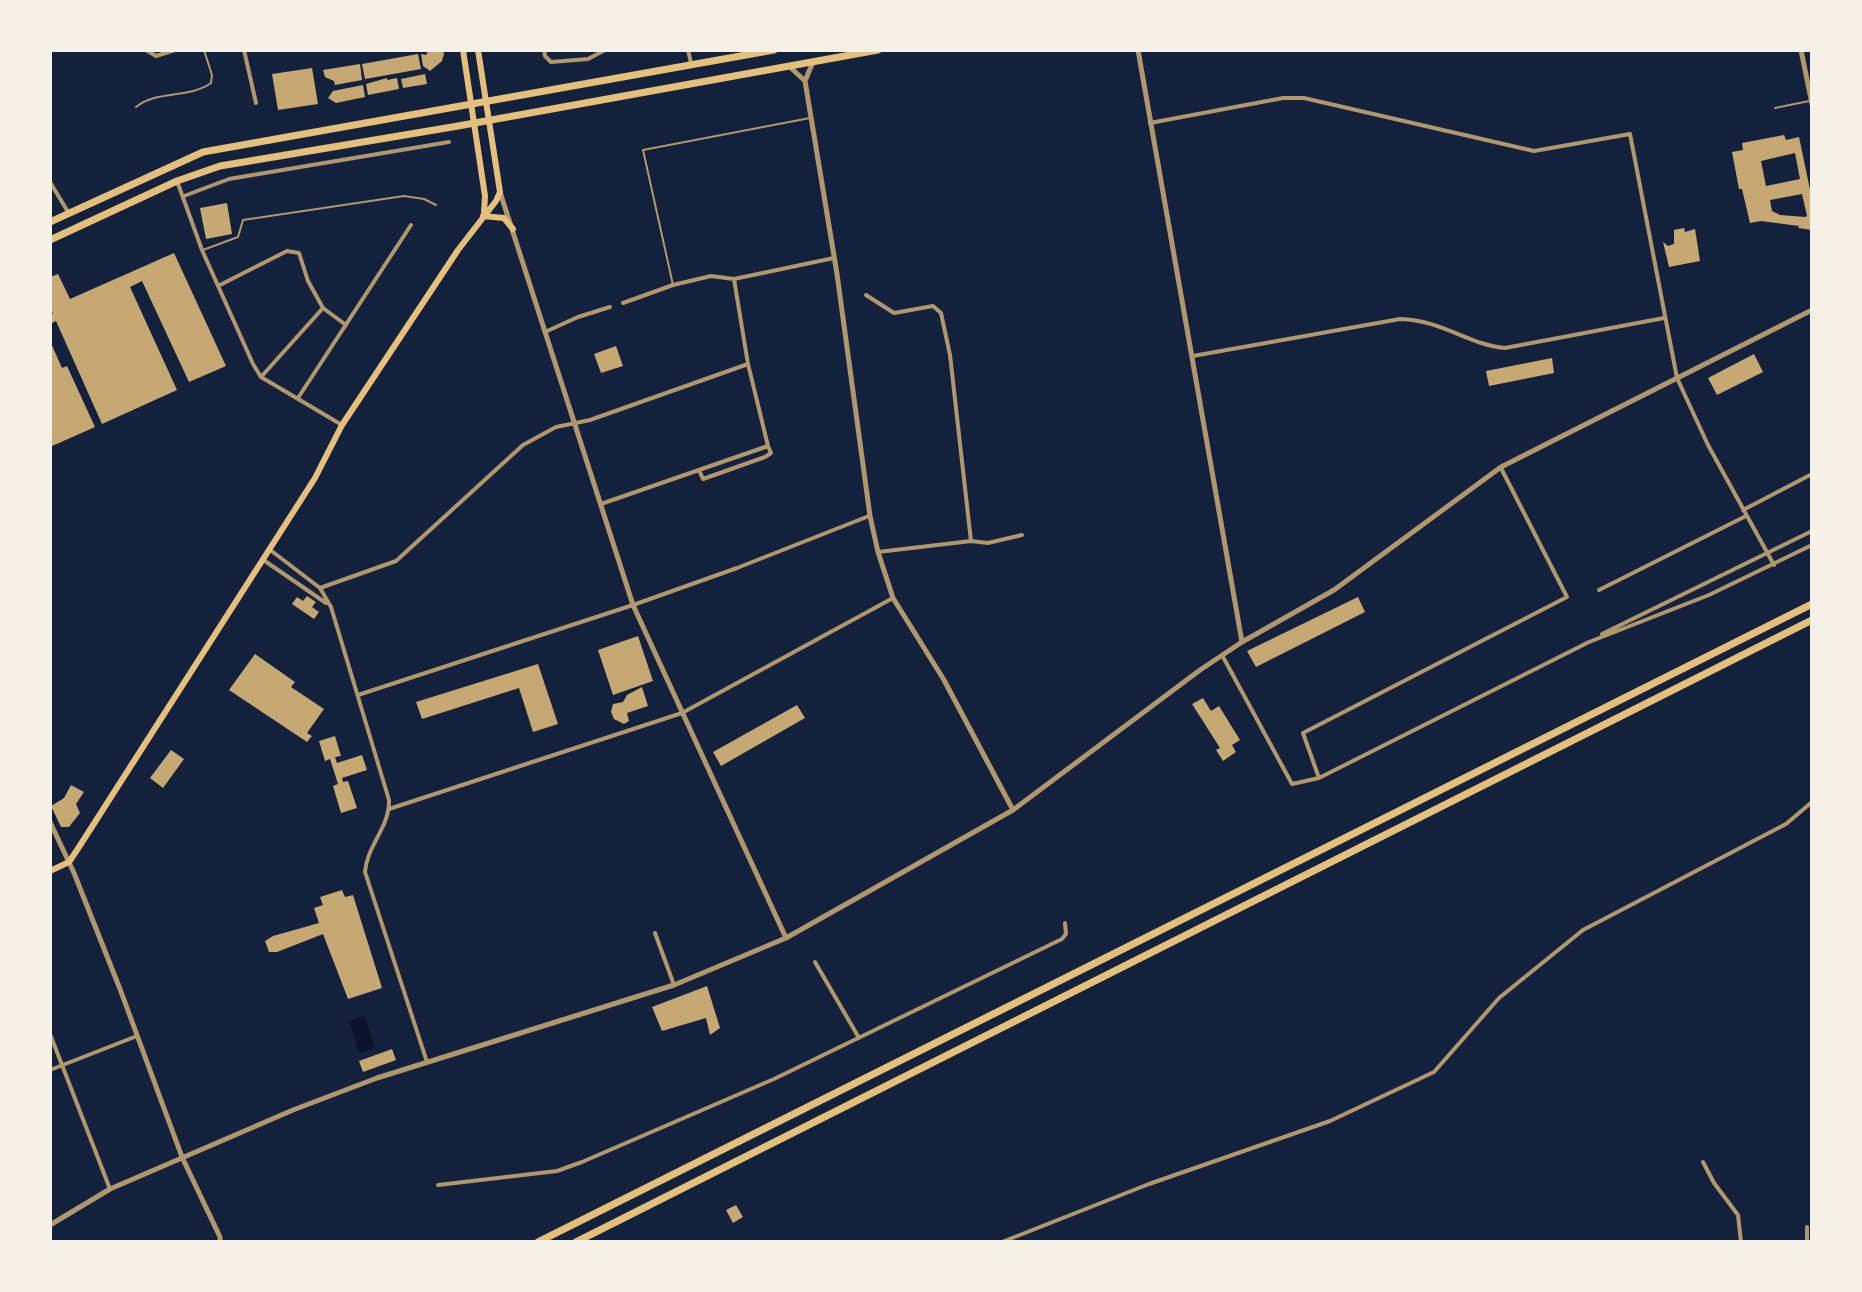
<!DOCTYPE html>
<style>
body{margin:0}
#map{position:relative;width:1862px;height:1292px;overflow:hidden;background:#14213d;font-family:Mulish,sans-serif}
canvas{display:block}
.frame{position:absolute;inset:0;border:52px solid #f6f1e7;pointer-events:none}
</style>
<div id="map">
<canvas width="1862" height="1292"></canvas>
<div class="frame"></div>
</div>
<script>
const context = document.querySelector('canvas').getContext('2d');
context.lineJoin = 'round';
function fill(path, color) { context.fillStyle = color; context.fill(path, 'evenodd'); }
function strokePath(path, color, width, dash) { context.strokeStyle = color; context.lineWidth = width; context.lineCap = dash ? 'butt' : 'round'; context.setLineDash(dash || []); context.stroke(path); }
fill(new Path2D(`
 M 365,1016 L 375,1048 L 359,1053 L 349,1021 Z`), '#0b132b');
fill(new Path2D(`
 M 429,50 L 443,50 L 444,54 L 442,61 L 430,71 L 423,66 L 421,54 L 426,55 Z
 M 418,54 L 421,69 L 365,79 L 362,64 Z
 M 360,64 L 362,80 L 335,85 L 334,81 L 325,77 L 323,70 Z
 M 312,68 L 318,104 L 278,110 L 272,74 Z
 M 425,74 L 427,84 L 403,88 L 401,79 Z
 M 387,78 L 387,80 L 397,78 L 399,89 L 368,95 L 366,84 Z
 M 363,85 L 365,97 L 336,103 L 328,98 L 333,91 Z
 M 1784,135 L 1786,140 L 1799,137 L 1812,199 L 1812,230 L 1798,228 L 1799,226 L 1761,221 L 1750,223 L 1742,189 L 1739,189 L 1732,152 L 1743,150 L 1742,143 ZM 1795,153 L 1800,179 L 1766,186 L 1761,161 ZM 1802,194 L 1807,216 L 1805,217 L 1780,215 L 1772,211 L 1770,200 Z
 M 227,203 L 232,234 L 206,239 L 200,208 Z
 M 1684,228 L 1685,232 L 1695,229 L 1700,261 L 1669,267 L 1663,242 L 1668,246 L 1674,244 L 1674,230 Z
 M 174,253 L 226,366 L 189,382 L 142,281 L 130,287 L 177,390 L 102,424 L 56,321 L 50,324 L 50,314 L 53,313 L 50,308 L 50,277 L 58,274 L 70,299 Z
 M 50,341 L 62,368 L 67,366 L 95,427 L 50,447 Z
 M 616,346 L 623,366 L 601,373 L 594,354 Z
 M 1754,354 L 1763,372 L 1717,395 L 1708,378 Z
 M 1552,358 L 1554,373 L 1489,386 L 1486,371 Z
 M 307,596 L 316,602 L 312,607 L 319,612 L 314,619 L 292,604 L 297,597 L 303,601 Z
 M 1358,597 L 1365,612 L 1256,667 L 1247,651 Z
 M 638,636 L 653,681 L 613,695 L 598,650 Z
 M 255,654 L 295,682 L 291,687 L 324,709 L 307,733 L 312,736 L 307,742 L 229,690 Z
 M 538,664 L 558,724 L 533,732 L 519,688 L 422,719 L 416,702 Z
 M 642,687 L 648,706 L 627,713 L 629,721 L 624,724 L 614,719 L 611,712 L 613,704 L 623,702 L 627,695 Z
 M 1203,698 L 1211,711 L 1219,706 L 1240,740 L 1232,745 L 1236,752 L 1223,761 L 1216,750 L 1220,748 L 1192,704 Z
 M 797,705 L 805,718 L 721,766 L 713,752 Z
 M 335,736 L 341,756 L 335,757 L 337,763 L 362,755 L 367,770 L 342,778 L 343,782 L 348,781 L 357,808 L 341,813 L 333,786 L 338,784 L 330,759 L 325,761 L 319,741 Z
 M 171,750 L 184,759 L 163,788 L 150,778 Z
 M 71,785 L 84,792 L 76,804 L 80,813 L 69,827 L 61,827 L 51,806 L 64,798 Z
 M 342,890 L 345,897 L 353,895 L 382,988 L 348,999 L 323,934 L 277,952 L 269,952 L 265,941 L 273,936 L 319,923 L 314,908 L 323,905 L 320,897 Z
 M 707,986 L 720,1028 L 710,1035 L 706,1018 L 662,1031 L 652,1007 Z
 M 392,1049 L 396,1060 L 363,1072 L 359,1061 Z
 M 736,1205 L 743,1217 L 733,1223 L 726,1210 Z`), '#c6a872');
strokePath(new Path2D(`
 M 136,107 C 156,90 189,99 211,83 L 212,75 L 204,50
 M 1775,108 L 1809,101
 M 203,250 L 238,237 L 243,220 L 404,196 L 424,199 L 436,205
 M 673,285 L 643,150 L 810,118`), '#b1986c', 2);
strokePath(new Path2D(`
 M 146,50 L 156,56 L 175,50
 M 244,50 L 256,103
 M 544,50 L 545,56 L 551,62 L 588,59 L 605,50
 M 688,50 L 691,63
 M 1150,123 L 1283,98 L 1304,98 L 1534,151 L 1630,134 L 1677,378 L 1708,445 L 1774,565
 M 177,181 L 202,250 L 253,364 L 261,377 L 342,425
 M 50,182 L 68,212
 M 184,196 L 229,179 L 449,142
 M 218,286 L 287,251 L 299,253 L 308,281 L 323,308 L 346,325
 M 866,295 L 894,313 L 933,306 L 941,313 L 950,355 L 971,541
 M 623,303 L 673,285 L 711,276 L 734,279 L 834,258
 M 545,332 L 578,317 L 610,307
 M 1193,356 L 1400,319 C 1442,320 1469,345 1505,348 L 1664,318
 M 261,377 L 323,308
 M 298,398 L 411,225
 M 699,470 L 703,479 L 765,457 L 771,453 L 768,446
 M 601,504 L 768,446 L 748,364
 M 1743,510 L 1812,474
 M 269,549 L 320,588 L 331,607 L 389,800 C 390,827 367,845 365,872 L 427,1062
 M 878,552 L 971,541 L 988,543 L 1022,535
 M 262,559 L 326,603
 M 320,588 L 396,561 L 523,445 L 556,427 L 590,420 L 748,364 L 734,279
 M 1599,590 L 1746,516
 M 1602,634 L 1812,531
 M 1222,655 L 1292,784 L 1319,778 L 1589,642 L 1709,595 L 1812,545
 M 358,695 L 633,605 L 737,568 L 869,516
 M 1319,778 L 1303,733 L 1567,597 L 1501,468
 M 389,809 L 682,713 L 893,598
 M 655,933 L 674,985
 M 815,962 L 859,1038
 M 50,1034 L 110,1189
 M 50,1070 L 137,1036
 M 1703,1162 L 1714,1183 L 1738,1215 L 1741,1242
 M 438,1185 L 557,1171 L 582,1162 L 774,1079 L 1062,939 L 1066,934 L 1065,923
 M 1002,1242 L 1149,1184 L 1330,1121 L 1434,1072 L 1499,998 L 1583,930 L 1786,824 L 1812,802
 M 1807,1242 L 1807,1227`), '#b1986c', 4);
strokePath(new Path2D(`
 M 1138,50 L 1242,642
 M 1801,50 L 1812,104
 M 790,67 L 805,81 L 813,62
 M 805,81 L 837,274 L 870,516 L 878,552 L 893,598 L 944,680 L 1013,810
 M 500,192 L 633,605 L 786,938
 M 50,822 L 74,873 L 120,989 L 182,1157 L 220,1237 L 220,1242
 M 50,1225 L 110,1189 L 293,1110 L 377,1078 L 674,985 L 786,938 L 1013,810 L 1200,670 L 1242,642 L 1334,590 L 1501,467 L 1812,310`), '#b1986c', 5);
strokePath(new Path2D(`
 M 463,50 L 485,196 L 484,213
 M 483,216 L 504,218 L 513,229
 M 50,871 L 69,862 L 79,847 L 315,478 L 342,425 L 458,250 L 496,201 L 500,192 L 478,50`), '#e5c07b', 6);
strokePath(new Path2D(`
 M 50,222 L 203,152 L 774,50
 M 50,240 L 177,181 L 220,166 L 458,126 L 878,50`), '#e5c07b', 7);
strokePath(new Path2D(`
 M 538,1242 L 1812,604
 M 576,1242 L 1812,620`), '#e5c07b', 7);
</script>
